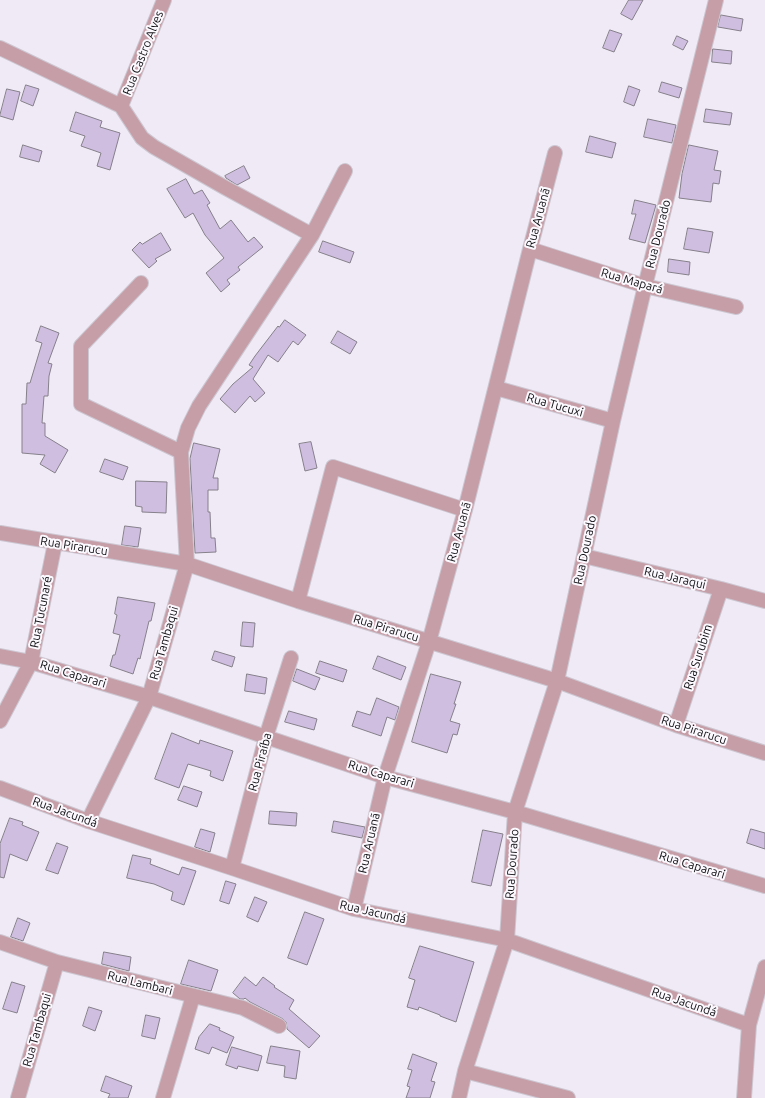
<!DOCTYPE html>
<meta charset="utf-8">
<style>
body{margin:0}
canvas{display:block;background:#f0eaf6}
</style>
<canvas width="765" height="1098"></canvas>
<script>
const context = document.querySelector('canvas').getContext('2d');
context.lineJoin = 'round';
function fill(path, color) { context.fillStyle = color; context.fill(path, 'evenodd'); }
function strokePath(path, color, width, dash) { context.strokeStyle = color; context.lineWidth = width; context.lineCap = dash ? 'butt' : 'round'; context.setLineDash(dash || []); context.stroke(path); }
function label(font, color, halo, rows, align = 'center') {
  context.font = font + ' Ubuntu,sans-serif'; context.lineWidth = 4; context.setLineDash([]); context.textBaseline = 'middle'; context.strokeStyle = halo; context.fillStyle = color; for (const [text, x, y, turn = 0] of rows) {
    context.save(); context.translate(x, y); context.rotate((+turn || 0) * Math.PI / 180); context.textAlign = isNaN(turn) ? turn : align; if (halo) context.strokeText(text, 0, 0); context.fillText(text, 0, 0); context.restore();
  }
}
const building = new Path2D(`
 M 629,0 L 643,0 L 632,20 L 621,14 Z
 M 721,15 L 743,19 L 741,31 L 718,27 Z
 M 610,30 L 622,34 L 614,52 L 603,48 Z
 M 677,36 L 688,41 L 683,50 L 673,45 Z
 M 713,49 L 732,51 L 731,64 L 712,62 Z
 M 662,82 L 682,88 L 679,98 L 659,92 Z
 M 26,85 L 39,89 L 33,106 L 21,101 Z
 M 629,86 L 640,90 L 634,106 L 624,102 Z
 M 7,89 L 20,92 L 13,120 L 0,116 Z
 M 706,109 L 732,113 L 730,125 L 704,122 Z
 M 76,112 L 102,121 L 100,127 L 120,133 L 110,170 L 97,166 L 101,153 L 81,146 L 85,136 L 70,131 Z
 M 648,119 L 676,125 L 672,143 L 644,137 Z
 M 590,136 L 616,143 L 612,158 L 586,152 Z
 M 23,145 L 42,151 L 39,162 L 20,157 Z
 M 689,145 L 718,151 L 714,170 L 721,171 L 719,184 L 713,183 L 711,202 L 679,198 L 682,174 Z
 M 244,166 L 250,178 L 237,185 L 226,178 L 225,176 Z
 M 186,179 L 194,194 L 202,190 L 210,203 L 207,205 L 220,229 L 231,220 L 248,242 L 254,237 L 263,247 L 238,267 L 240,270 L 227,280 L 230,284 L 221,292 L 206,273 L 224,258 L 205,235 L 193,213 L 185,218 L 167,189 Z
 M 635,200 L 656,205 L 645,243 L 629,239 L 636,214 L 632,214 Z
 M 688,228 L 713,232 L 709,253 L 684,249 Z
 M 161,233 L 171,250 L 155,259 L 157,261 L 149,268 L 132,250 L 140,242 L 142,244 Z
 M 323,241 L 354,252 L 350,263 L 319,252 Z
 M 669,259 L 690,262 L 689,275 L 668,272 Z
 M 285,320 L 306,335 L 298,345 L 293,341 L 278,362 L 268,355 L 253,379 L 265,393 L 255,402 L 250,396 L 235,413 L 220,399 L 233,384 L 253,367 L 249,365 L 255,356 L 278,326 L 279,327 Z
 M 41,326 L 59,333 L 48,363 L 52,364 L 49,376 L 48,396 L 44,396 L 42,423 L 45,423 L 45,436 L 68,450 L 55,473 L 40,464 L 45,455 L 22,453 L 22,404 L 26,404 L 27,383 L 30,383 L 42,343 L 36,341 Z
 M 338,331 L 357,342 L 350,354 L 331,343 Z
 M 311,442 L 317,468 L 305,471 L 299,444 Z
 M 194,443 L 220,449 L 213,478 L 218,478 L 218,490 L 208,490 L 208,512 L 210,512 L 211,538 L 215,538 L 216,552 L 195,553 L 190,459 Z
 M 105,459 L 128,467 L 123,480 L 100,472 Z
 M 136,481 L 167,482 L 166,513 L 142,512 L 142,507 L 136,506 Z
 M 125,526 L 141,528 L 138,547 L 122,545 Z
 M 118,597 L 155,603 L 151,621 L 149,621 L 140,659 L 138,658 L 133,674 L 110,666 L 113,655 L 115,655 L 120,635 L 113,633 L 117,615 L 115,614 Z
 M 243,622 L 255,623 L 253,647 L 241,646 Z
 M 215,651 L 235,657 L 232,667 L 212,660 Z
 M 378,656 L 406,667 L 401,680 L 373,669 Z
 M 320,661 L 347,670 L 343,682 L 316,673 Z
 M 297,669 L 320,678 L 315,690 L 293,681 Z
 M 247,674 L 267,678 L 265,694 L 245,691 Z
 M 431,674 L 461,682 L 454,704 L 456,704 L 450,721 L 460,724 L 457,735 L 453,734 L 447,753 L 412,742 Z
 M 377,698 L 399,707 L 395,720 L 387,717 L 381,736 L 352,726 L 357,711 L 370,715 Z
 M 289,711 L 317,719 L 314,730 L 285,722 Z
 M 172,733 L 199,744 L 200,740 L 233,751 L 223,781 L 210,776 L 211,771 L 188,764 L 179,788 L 155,779 Z
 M 184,786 L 202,792 L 197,807 L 178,800 Z
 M 270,811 L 297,813 L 296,826 L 269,824 Z
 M 10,818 L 23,822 L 22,825 L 39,832 L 27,861 L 10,854 L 4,878 L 0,877 L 0,844 Z
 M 334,821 L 365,827 L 362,838 L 332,832 Z
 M 201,829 L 215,833 L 210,852 L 195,847 Z
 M 751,829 L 765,833 L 765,849 L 747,843 Z
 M 483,830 L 503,834 L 491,886 L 472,882 Z
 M 57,843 L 68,847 L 58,874 L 46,870 Z
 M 133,855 L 151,859 L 150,864 L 179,875 L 182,867 L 196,871 L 184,905 L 171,900 L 173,892 L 154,884 L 127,878 Z
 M 226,881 L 236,884 L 229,904 L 220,901 Z
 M 255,897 L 267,902 L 258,922 L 247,917 Z
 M 305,912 L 324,919 L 307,965 L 288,958 Z
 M 18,918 L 30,923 L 23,941 L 11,937 Z
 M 420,946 L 474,962 L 456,1022 L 440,1016 L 440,1015 L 419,1007 L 418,1010 L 407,1007 L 415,980 L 409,978 Z
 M 104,952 L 131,957 L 129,971 L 102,964 Z
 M 189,960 L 218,970 L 211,991 L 181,984 Z
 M 245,977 L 256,986 L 263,977 L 275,986 L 274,987 L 294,1000 L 289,1009 L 320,1036 L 309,1048 L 287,1029 L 286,1022 L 283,1019 L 250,1002 L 245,998 L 244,999 L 240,999 L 233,993 Z
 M 12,982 L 25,986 L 17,1013 L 3,1009 Z
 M 89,1007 L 102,1011 L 95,1031 L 83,1026 Z
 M 146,1015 L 160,1018 L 155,1039 L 142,1036 Z
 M 210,1024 L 220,1028 L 219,1030 L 234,1037 L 227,1053 L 212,1047 L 209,1054 L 195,1049 L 199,1037 Z
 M 271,1046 L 300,1051 L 296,1079 L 284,1077 L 285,1066 L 267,1063 Z
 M 232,1047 L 262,1056 L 258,1071 L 238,1066 L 237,1069 L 226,1065 Z
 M 413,1054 L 437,1063 L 431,1081 L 435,1082 L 430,1098 L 406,1098 L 410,1087 L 407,1086 L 412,1070 L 408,1069 Z
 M 106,1076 L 132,1086 L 128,1098 L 108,1098 L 110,1094 L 101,1091 Z`);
fill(building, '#d0bee1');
strokePath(building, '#85808a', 1);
const street = new Path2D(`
 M 0,48 L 121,106 L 142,138 L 154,147 L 224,187 L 312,235
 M 121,106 L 164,0
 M 530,249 L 645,286 L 736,307
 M 141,283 L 81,346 L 81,404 L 181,452
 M 496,388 L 613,421
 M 0,533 L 187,564 L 298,601 L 557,681 L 676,725 L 765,753
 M 584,556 L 721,589 L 765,601
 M 298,601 L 333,467 L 465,510
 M 0,656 L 31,662 L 149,697 L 266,737 L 385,777 L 515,812 L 765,886
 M 0,721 L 31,662 L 55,543
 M 676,725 L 721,589
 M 0,788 L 88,821 L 232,868 L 354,909 L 507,940 L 749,1025
 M 88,821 L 149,697 L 187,564 L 181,452 L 188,428 L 199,406 L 312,235 L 345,171
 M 232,868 L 266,737 L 291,658
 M 354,909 L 385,777 L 429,642 L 465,510 L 530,249 L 555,153
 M 0,942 L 57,962 L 243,1008 L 279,1026
 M 465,1071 L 568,1098
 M 18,1098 L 57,962
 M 163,1098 L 193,996
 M 459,1098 L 465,1071 L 507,940 L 515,812 L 557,681 L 613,421 L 645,286 L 716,0
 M 744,1098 L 749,1025 L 765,967`);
strokePath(street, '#ccc7d1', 16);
strokePath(street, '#c69ea8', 14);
label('12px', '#0f0d11', '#fcf9fe', [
 ["Rua Castro Alves",143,53,-68],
 ["Rua Aruanã",538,218,-75],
 ["Rua Dourado",658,234,-76],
 ["Rua Mapará",632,281,16],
 ["Rua Tucuxi",555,405,16],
 ["Rua Aruanã",459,532,-75],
 ["Rua Pirarucu",74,546,9],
 ["Rua Dourado",585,550,-78],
 ["Rua Jaraqui",675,578,13],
 ["Rua Tucunaré",41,612,-79],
 ["Rua Pirarucu",386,628,17],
 ["Rua Tambaqui",164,643,-74],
 ["Rua Surubim",698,657,-72],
 ["Rua Caparari",73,674,17],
 ["Rua Pirarucu",694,730,18],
 ["Rua Piraíba",260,762,-75],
 ["Rua Caparari",381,774,17],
 ["Rua Jacundá",65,812,20],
 ["Rua Aruanã",369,843,-77],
 ["Rua Dourado",512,864,-86],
 ["Rua Caparari",692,865,17],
 ["Rua Jacundá",373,912,13],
 ["Rua Lambari",140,983,14],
 ["Rua Jacundá",684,1002,19],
 ["Rua Tambaqui",37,1030,-74]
]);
</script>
